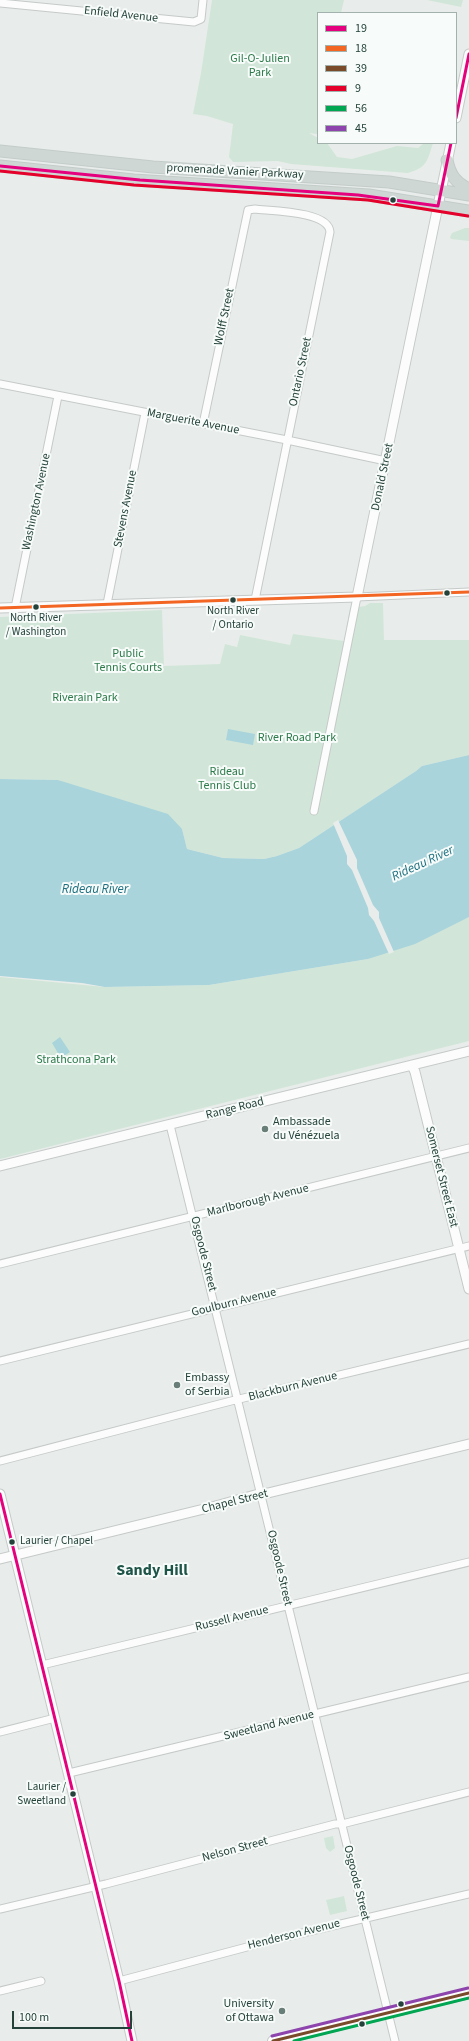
<!DOCTYPE html>
<meta charset="utf-8">
<style>
body{margin:0}
#map{position:relative;width:469px;height:2041px;overflow:hidden;background:#e8edeb;font-family:"Source Sans 3",sans-serif}
canvas{display:block}
.legend{position:absolute;left:317px;top:12px;width:140px;height:132px;box-sizing:border-box;background:#f7fbf9;border:1px solid #a3b1ad;margin:0;padding:5px 7px;list-style:none;font-size:12px;color:#24423a}
.legend li{display:flex;align-items:center;gap:8px;height:20px}
.legend b{width:20px;border:1px solid #a3b1ad}
.scale{position:absolute;left:12px;top:2011px;width:120px;height:18px;box-sizing:border-box;border:2px solid #24423a;border-top:0;padding-left:5px;font-size:12px;line-height:14px;white-space:nowrap;color:#24423a;-webkit-text-stroke:3px #f7fbf9;paint-order:stroke}
</style>
<div id="map">
<canvas width="469" height="2041"></canvas>
<ul class="legend">
<li><b style="height:5px;background:#e5007d"></b>19</li>
<li><b style="height:5px;background:#f26522"></b>18</li>
<li><b style="height:5px;background:#7a4b2a"></b>39</li>
<li><b style="height:5px;background:#e4002b"></b>9</li>
<li><b style="height:5px;background:#00a651"></b>56</li>
<li><b style="height:5px;background:#8e44ad"></b>45</li>
</ul>
<div class="scale">100 m</div>
</div>
<script>
const context = document.querySelector('canvas').getContext('2d');
context.lineJoin = 'round';
function fill(path, color) { context.fillStyle = color; context.fill(path, 'evenodd'); }
function strokePath(path, color, width, dash) { context.strokeStyle = color; context.lineWidth = width; context.lineCap = dash ? 'butt' : 'round'; context.setLineDash(dash || []); context.stroke(path); }
function label(font, color, halo, rows, align = 'center') {
  context.font = font + ' "Source Sans 3",sans-serif'; context.lineWidth = 4; context.setLineDash([]); context.textBaseline = 'middle'; context.strokeStyle = halo; context.fillStyle = color; for (const [text, x, y, turn = 0] of rows) {
    context.save(); context.translate(x, y); context.rotate((+turn || 0) * Math.PI / 180); context.textAlign = isNaN(turn) ? turn : align; if (halo) context.strokeText(text, 0, 0); context.fillText(text, 0, 0); context.restore();
  }
}
fill(new Path2D(`
 M 212,0 L 344,0 L 341,13 L 318,13 L 318,127 L 317,134 L 309,133 L 318,138 L 318,143 L 327,143 L 337,157 L 352,159 L 397,146 L 418,148 L 424,143 L 433,143 C 427,161 428,167 408,173 L 291,164 L 278,161 L 233,162 L 229,157 L 233,124 L 207,116 L 193,114 L 201,73 Z
 M 427,0 L 463,0 L 461,7 Z
 M 465,228 L 469,228 L 469,241 L 451,239 L 450,237 L 452,233 Z
 M 370,603 L 383,603 L 384,640 L 469,640 L 469,755 L 422,766 L 416,771 L 299,848 L 277,856 L 264,859 L 223,858 L 187,849 L 182,829 L 58,780 L 0,779 L 0,617 L 162,610 L 164,666 L 220,664 L 225,644 L 237,647 L 240,635 L 290,645 L 293,634 L 344,641 L 350,608 L 365,606 Z
 M 469,917 L 469,1041 L 0,1159 L 0,977 L 105,987 L 209,985 L 368,959 Z
 M 333,1836 L 335,1848 L 330,1852 L 326,1848 L 324,1838 Z
 M 344,1896 L 347,1911 L 330,1915 L 326,1900 Z`), '#d1e6d8');
fill(new Path2D(`
 M 228,729 L 255,734 L 253,745 L 226,740 Z
 M 469,755 L 469,917 L 415,944 L 368,959 L 209,985 L 105,987 L 82,983 L 0,976 L 0,779 L 58,780 L 168,814 L 182,829 L 187,849 L 223,858 L 264,859 L 277,856 L 299,848 L 416,771 L 422,766 Z
 M 60,1037 L 70,1052 L 61,1058 L 52,1043 Z`), '#a9d4db');
fill(new Path2D(`
 M 338,820 L 357,860 L 357,868 L 373,905 L 379,912 L 379,918 L 394,952 L 389,954 L 374,921 L 369,915 L 368,908 L 352,870 L 347,864 L 347,856 L 333,823 Z`), '#e8edeb');
const minor = new Path2D(`
 M 0,3 L 194,22 L 201,19 L 203,0
 M 0,384 L 287,440 L 386,461
 M 203,424 L 248,210 L 255,209 C 271,211 329,211 330,232 L 255,600
 M 107,604 L 145,413
 M 15,608 L 58,396
 M 314,811 L 357,597 L 469,592
 M 170,1125 L 395,2041
 M 0,1264 L 469,1148
 M 0,1361 L 469,1246
 M 0,1461 L 231,1401 L 469,1344
 M 42,1665 L 469,1562
 M 0,1732 L 55,1718
 M 69,1773 L 469,1677
 M 0,1909 L 106,1884 L 335,1824 L 342,1824 L 469,1792
 M 119,1981 L 277,1939 L 469,1894
 M 0,1991 L 41,1981`);
const tertiary = new Path2D(`
 M 456,118 L 469,54
 M 0,608 L 357,597 L 451,143
 M 412,1065 L 415,1072 L 469,1289
 M 0,1166 L 469,1051
 M 0,1494 L 119,1981 L 132,2041
 M 0,1559 L 212,1507 L 255,1495 L 268,1493 L 469,1444`);
const secondary = new Path2D(`
 M 273,2041 L 469,1993`);
const primary = new Path2D(`
 M 0,151 L 153,167 L 389,182 L 469,195
 M 447,160 C 450,175 456,183 469,189
 M 0,166 L 134,180 L 369,195 L 469,211`);
strokePath(minor, '#c5cac8', 9);
strokePath(tertiary, '#c5cac8', 11);
strokePath(secondary, '#c3cbc8', 12);
strokePath(primary, '#c3ccc9', 13);
strokePath(minor, '#fcfcfc', 7);
strokePath(tertiary, '#fcfcfc', 9);
strokePath(secondary, '#fcfcfc', 10);
strokePath(primary, '#cfd7d5', 11);
strokePath(new Path2D(`
 M 456,118 L 469,54
 M 0,166 L 140,180 L 358,195 L 438,206 L 451,143
 M 0,1494 L 119,1981 L 132,2041`), '#e5007d', 3);
strokePath(new Path2D(`
 M 0,608 L 469,592`), '#f26522', 3);
strokePath(new Path2D(`
 M 273,2041 L 469,1993`), '#7a4b2a', 3);
strokePath(new Path2D(`
 M 0,171 L 134,185 L 368,200 L 468,216`), '#e4002b', 3);
strokePath(new Path2D(`
 M 294,2041 L 469,1998`), '#00a651', 3);
strokePath(new Path2D(`
 M 272,2036 L 468,1988`), '#8e44ad', 3);
for (const [x, y, r, color] of [
 [393,200,3.5,"#24423a"],
 [447,593,3.5,"#24423a"],
 [233,600,3.5,"#24423a"],
 [36,607,3.5,"#24423a"],
 [265,1129,4,"#697e78"],
 [177,1385,4,"#697e78"],
 [12,1542,3.5,"#24423a"],
 [73,1794,3.5,"#24423a"],
 [401,2004,3.5,"#24423a"],
 [282,2011,4,"#697e78"],
 [362,2024,3.5,"#24423a"]
]) { const dot = new Path2D(); dot.arc(x, y, r, 0, 2 * Math.PI); context.fillStyle = color; context.fill(dot); strokePath(dot, '#f7fbf9', 1.5); }
label('11px', '#24423a', '#f7fbf9', [
 ["North River",233,612],
 ["/ Ontario",233,626],
 ["North River",36,619],
 ["/ Washington",36,633],
 ["Laurier / Chapel",20,1542,"left"],
 ["Laurier /",66,1788,"right"],
 ["Sweetland",66,1802,"right"]
]);
label('12px', '#24423a', '#f7fbf9', [
 ["Enfield Avenue",121,15,6],
 ["promenade Vanier Parkway",235,172,3],
 ["Wolff Street",225,317,-78],
 ["Ontario Street",301,372,-78],
 ["Marguerite Avenue",193,422,11],
 ["Donald Street",383,477,-78],
 ["Washington Avenue",37,502,-78],
 ["Stevens Avenue",126,509,-79],
 ["Range Road",235,1109,-14],
 ["Somerset Street East",441,1177,76],
 ["Marlborough Avenue",258,1201,-14],
 ["Osgoode Street",203,1254,76],
 ["Goulburn Avenue",234,1303,-14],
 ["Blackburn Avenue",293,1387,-14],
 ["Chapel Street",235,1502,-14],
 ["Osgoode Street",279,1568,77],
 ["Russell Avenue",232,1619,-14],
 ["Sweetland Avenue",269,1726,-14],
 ["Nelson Street",235,1850,-15],
 ["Osgoode Street",356,1883,76],
 ["Henderson Avenue",294,1935,-14]
]);
label('12px', '#2d7a4b', '#f7fbf9', [
 ["Gil-O-Julien",260,59],
 ["Park",260,73],
 ["Public",128,654],
 ["Tennis Courts",128,668],
 ["Riverain Park",85,698],
 ["River Road Park",297,738],
 ["Rideau",227,772],
 ["Tennis Club",227,786],
 ["Strathcona Park",76,1060]
]);
label('12px', '#24423a', '#f7fbf9', [
 ["Ambassade",273,1122],
 ["du Vénézuela",273,1136],
 ["Embassy",185,1378],
 ["of Serbia",185,1392],
 ["University",274,2004,"right"],
 ["of Ottawa",274,2018,"right"]
], 'left');
label('italic 13px', '#1c6f80', '#f7fbf9', [
 ["Rideau River",423,864,-25],
 ["Rideau River",95,890]
]);
label('bold 16px', '#1f5548', '#f7fbf9', [
 ["Sandy Hill",152,1571]
]);
</script>
